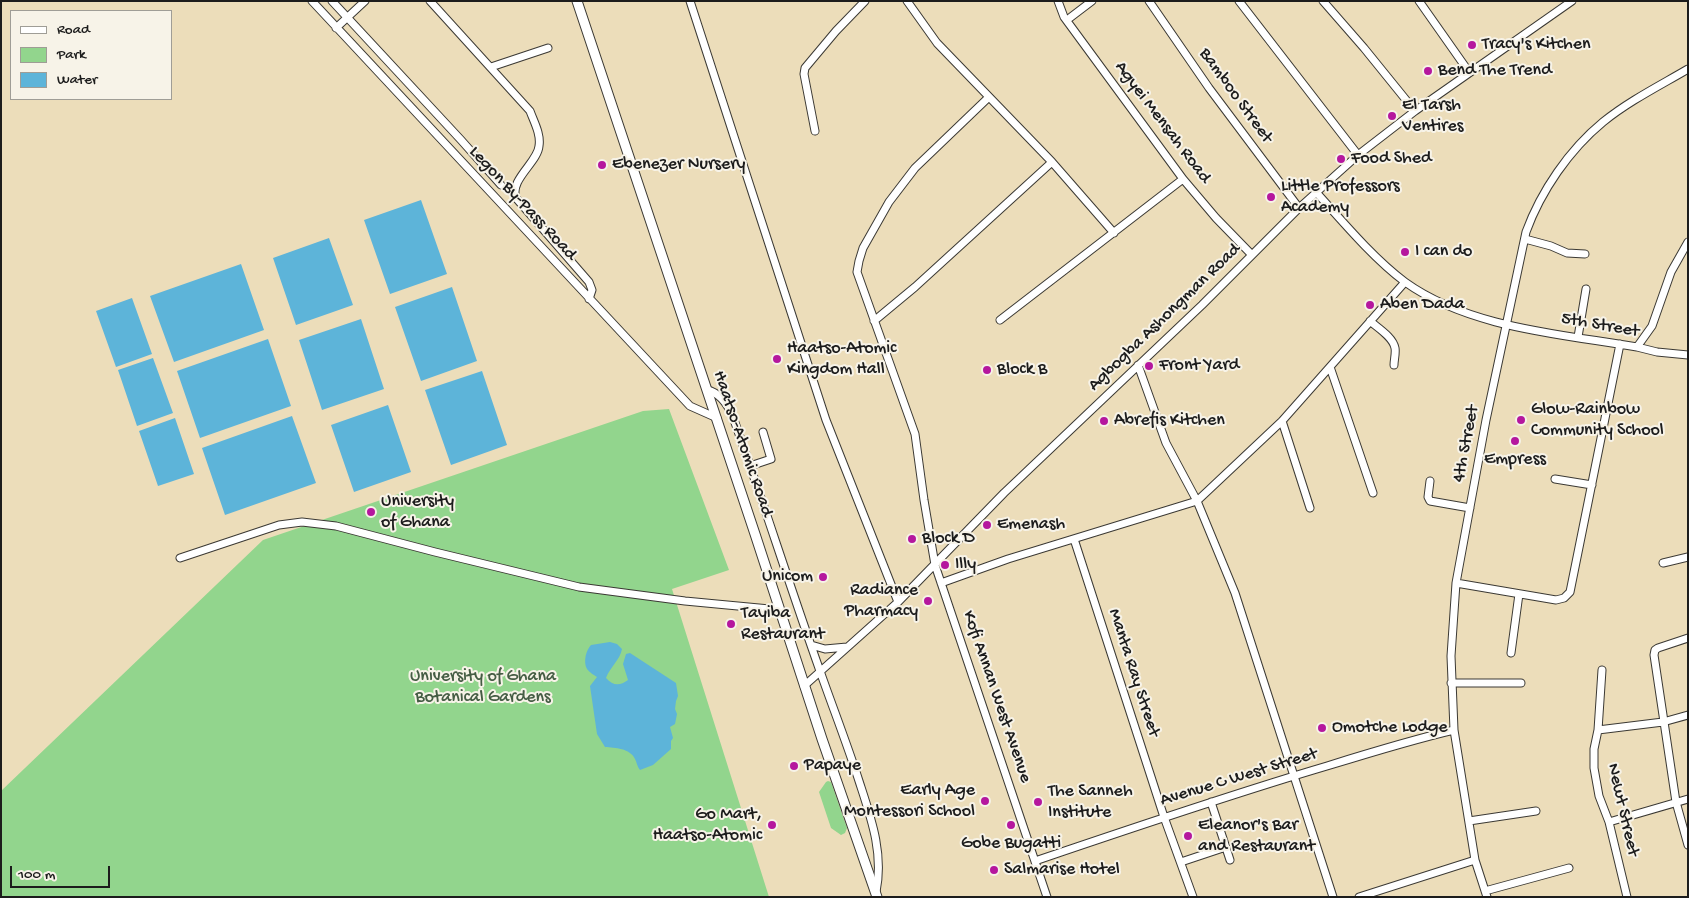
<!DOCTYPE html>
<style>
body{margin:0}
#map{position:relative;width:1689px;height:898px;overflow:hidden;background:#ecddba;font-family:"Gochi Hand",sans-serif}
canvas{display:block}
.frame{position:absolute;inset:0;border:2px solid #1c1c1c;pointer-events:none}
.legend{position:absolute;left:10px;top:10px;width:162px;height:90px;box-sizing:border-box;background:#f7f3e8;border:1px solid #9f9d96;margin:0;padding:6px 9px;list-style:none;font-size:15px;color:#1c1c1c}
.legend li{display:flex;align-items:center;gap:10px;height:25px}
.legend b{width:25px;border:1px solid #9f9d96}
.scale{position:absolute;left:10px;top:866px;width:100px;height:22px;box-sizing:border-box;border:2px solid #1c1c1c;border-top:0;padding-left:6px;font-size:15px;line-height:18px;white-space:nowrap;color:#1c1c1c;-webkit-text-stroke:4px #f7f3e8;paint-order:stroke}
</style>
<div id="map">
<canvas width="1689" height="898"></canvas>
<div class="frame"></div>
<ul class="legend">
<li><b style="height:6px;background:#fff"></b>Road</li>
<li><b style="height:14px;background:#92d58d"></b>Park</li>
<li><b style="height:14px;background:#5db4d9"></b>Water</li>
</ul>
<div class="scale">100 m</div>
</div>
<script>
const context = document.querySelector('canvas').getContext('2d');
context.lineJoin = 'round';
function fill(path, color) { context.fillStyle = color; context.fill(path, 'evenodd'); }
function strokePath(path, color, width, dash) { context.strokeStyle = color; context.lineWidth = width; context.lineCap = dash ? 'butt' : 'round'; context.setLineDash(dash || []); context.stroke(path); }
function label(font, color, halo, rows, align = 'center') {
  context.font = font + ' "Gochi Hand",sans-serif'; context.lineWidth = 4; context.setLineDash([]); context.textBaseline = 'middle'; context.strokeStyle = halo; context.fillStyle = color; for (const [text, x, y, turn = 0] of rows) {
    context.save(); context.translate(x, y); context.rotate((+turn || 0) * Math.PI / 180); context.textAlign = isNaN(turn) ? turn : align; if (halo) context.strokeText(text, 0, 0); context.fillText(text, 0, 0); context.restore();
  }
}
fill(new Path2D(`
 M 669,409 L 729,570 L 672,589 L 769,897 L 1,897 L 1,791 L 263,540 L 643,411 Z
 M 828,781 L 831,782 L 847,828 L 845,833 L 841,835 L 831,828 L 819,792 L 826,782 Z`), '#92d58d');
fill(new Path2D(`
 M 421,200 L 447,274 L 390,294 L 364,220 Z
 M 329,238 L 353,305 L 296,325 L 273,258 Z
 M 241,264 L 264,330 L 174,362 L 150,296 Z
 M 452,287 L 477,361 L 421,381 L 395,307 Z
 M 132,298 L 152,354 L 116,367 L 96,311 Z
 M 361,319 L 384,389 L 322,410 L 299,340 Z
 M 268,339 L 291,406 L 200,438 L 177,371 Z
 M 153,358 L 173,413 L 137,426 L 118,370 Z
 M 482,371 L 507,445 L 451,465 L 425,390 Z
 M 388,405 L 411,472 L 354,492 L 331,425 Z
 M 292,416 L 316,483 L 225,515 L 202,448 Z
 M 175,418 L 194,474 L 158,486 L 139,431 Z
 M 610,642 L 617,644 L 622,649 C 620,660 610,667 606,678 C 613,686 620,686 628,680 L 623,664 L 626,654 L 630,653 L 676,683 L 678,696 L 676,701 L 675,709 L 677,714 L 675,724 L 670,727 L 673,738 L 671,741 L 671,749 L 653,765 L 640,770 C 637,766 637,763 635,759 C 630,748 615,748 605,747 L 597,734 L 590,686 L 597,677 C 594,675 589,672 587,669 C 583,662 586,650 591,645 Z`), '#5db4d9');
const minor = new Path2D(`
 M 312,1 L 690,406 L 717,418
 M 332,1 L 461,140 L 501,185
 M 430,1 L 530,111 C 534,122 541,134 539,146 C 538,162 509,180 516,198 L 589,282 L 592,290 L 589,299
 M 690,1 L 826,420 L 898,602
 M 907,1 L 937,43 L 1052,162 L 1114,233
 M 1058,1 L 1064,17 L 1183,179 L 1216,218 L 1252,255
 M 1149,1 L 1209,88 L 1299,208
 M 1239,1 L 1358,155
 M 1323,1 L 1364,48 L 1415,111
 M 1419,1 L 1469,72
 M 1067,20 L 1092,1
 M 336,28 L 365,1
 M 491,67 L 548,48
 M 989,97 L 915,168 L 889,202 L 863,248 L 859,261 L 857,272 L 915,434 L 924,500 L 935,565 L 1047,897
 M 815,131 L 804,74 L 805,68 L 836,31 L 865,1
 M 1316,192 C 1342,221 1374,259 1405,282 C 1469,328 1561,334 1637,347 L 1657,352 L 1688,355
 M 1525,239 L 1551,246 L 1567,253 L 1585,254
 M 1000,320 L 1183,179
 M 874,321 L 915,287 L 1052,162
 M 1370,321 C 1378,328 1393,337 1395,348 C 1396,353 1394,360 1394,365
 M 1578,337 L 1586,289
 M 1637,347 L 1652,326 L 1671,272 L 1688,242
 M 1138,365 L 1166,443 L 1197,501 L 1235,593 L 1333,897
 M 1330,367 L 1373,493
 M 707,390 C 721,393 728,405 733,417 C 763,501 790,587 820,671 C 833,708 847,744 859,781 C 871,818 884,853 876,892
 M 1282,421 L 1310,508
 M 750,466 L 771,459 L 763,432
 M 1555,479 L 1592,485
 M 1430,481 L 1428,497 L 1430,501 L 1470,508
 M 1074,539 L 1164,817 L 1193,897
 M 180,558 L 279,525 L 302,522 L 336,526 L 435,552 L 579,587 L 685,601 L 780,610
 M 1663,563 L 1688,557
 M 941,583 L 1008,559 L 1197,501 L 1282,421 L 1405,282
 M 1456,583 L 1556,600 L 1564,598 L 1570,592 L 1620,344
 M 1688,638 L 1658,648 L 1655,650 L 1654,655 L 1676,802 L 1688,845
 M 811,645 L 825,649 L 847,647
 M 1511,653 L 1519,594
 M 1602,670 L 1598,730 L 1594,749 L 1594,768 L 1599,796 L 1609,822 L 1627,897
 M 1451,683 L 1521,683
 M 804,686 L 898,602 L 1004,493 L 1202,305 L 1299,208 L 1358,155 L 1415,111 L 1572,1
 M 1598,730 L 1663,722 L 1688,715
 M 1211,802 L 1230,860
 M 1469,821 L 1536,811
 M 1609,822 L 1688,799
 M 1035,861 C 1132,828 1229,795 1327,766 C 1369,753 1411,740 1454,730
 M 1181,862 L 1226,847
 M 1485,891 L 1569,868
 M 1359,897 L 1475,860
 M 1487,897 L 1475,860 L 1454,730 L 1451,656 L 1456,583 L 1486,420 L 1526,232 C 1541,191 1569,150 1603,122 C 1629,101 1659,86 1688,69`);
const major = new Path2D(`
 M 577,1 L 755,534 L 822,739 L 877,897`);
strokePath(minor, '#3b3934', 9);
strokePath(major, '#3b3934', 11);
strokePath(minor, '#fff', 7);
strokePath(major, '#fff', 9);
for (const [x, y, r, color] of [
 [1472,45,5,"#b5179e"],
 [1428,71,5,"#b5179e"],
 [1392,116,5,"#b5179e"],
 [1341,159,5,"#b5179e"],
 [602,165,5,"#b5179e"],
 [1271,197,5,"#b5179e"],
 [1405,252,5,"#b5179e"],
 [1370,305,5,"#b5179e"],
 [777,359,5,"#b5179e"],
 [1149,366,5,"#b5179e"],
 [987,370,5,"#b5179e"],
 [1521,420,5,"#b5179e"],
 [1104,421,5,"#b5179e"],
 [1515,441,5,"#b5179e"],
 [371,512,5,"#b5179e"],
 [987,525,5,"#b5179e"],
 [912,539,5,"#b5179e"],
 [945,565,5,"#b5179e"],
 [823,577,5,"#b5179e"],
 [928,601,5,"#b5179e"],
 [731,624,5,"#b5179e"],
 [1322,728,5,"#b5179e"],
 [794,766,5,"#b5179e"],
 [985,801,5,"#b5179e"],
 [1038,802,5,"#b5179e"],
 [772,825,5,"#b5179e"],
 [1011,825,5,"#b5179e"],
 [1188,836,5,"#b5179e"],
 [994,870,5,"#b5179e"]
]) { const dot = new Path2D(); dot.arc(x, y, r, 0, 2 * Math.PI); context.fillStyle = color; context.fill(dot); strokePath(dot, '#f7f3e8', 2); }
label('18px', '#1c1c1c', '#f7f3e8', [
 ["Tracy's Kitchen",1482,45],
 ["Bend The Trend",1438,71],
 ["El Tarsh",1402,106],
 ["Ventires",1402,127],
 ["Food Shed",1351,159],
 ["Ebenezer Nursery",612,165],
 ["Little Professors",1281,187],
 ["Academy",1281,208],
 ["I can do",1415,252],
 ["Aben Dada",1380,305],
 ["Haatso-Atomic",787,349],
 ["Kingdom Hall",787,370],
 ["Front Yard",1159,366],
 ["Block B",997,370],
 ["Glow-Rainbow",1531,410],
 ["Community School",1531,431],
 ["Abrefis Kitchen",1114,421],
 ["Empress",1515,460,"center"],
 ["University",381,502],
 ["of Ghana",381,523],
 ["Emenash",997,525],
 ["Block D",922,539],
 ["Illy",955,565],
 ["Unicom",813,577,"right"],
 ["Radiance",918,591,"right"],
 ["Pharmacy",918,612,"right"],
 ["Tayiba",741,614],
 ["Restaurant",741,635],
 ["Omotche Lodge",1332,728],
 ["Papaye",804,766],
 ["Early Age",975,791,"right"],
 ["Montessori School",975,812,"right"],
 ["The Sanneh",1048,792],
 ["Institute",1048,813],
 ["Go Mart,",762,815,"right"],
 ["Haatso-Atomic",762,836,"right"],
 ["Eleanor's Bar",1198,826],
 ["and Restaurant",1198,847],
 ["Gobe Bugatti",1011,844,"center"],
 ["Salmarise Hotel",1004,870]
], 'left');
label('18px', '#1c1c1c', '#f7f3e8', [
 ["Bamboo Street",1235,96,54],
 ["Agyei Mensah Road",1162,123,53],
 ["Legon By-Pass Road",522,204,47],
 ["Agbogba Ashongman Road",1165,318,-44],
 ["5th Street",1600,326,10],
 ["Haatso-Atomic Road",742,444,71],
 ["4th Street",1467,444,-79],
 ["Manta Ray Street",1133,673,72],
 ["Kofi Annan West Avenue",996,697,71],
 ["Avenue C West Street",1239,778,-17],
 ["Newt Street",1622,810,77]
]);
label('18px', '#455d44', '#f7f3e8', [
 ["University of Ghana",483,677],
 ["Botanical Gardens",483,698]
]);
</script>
